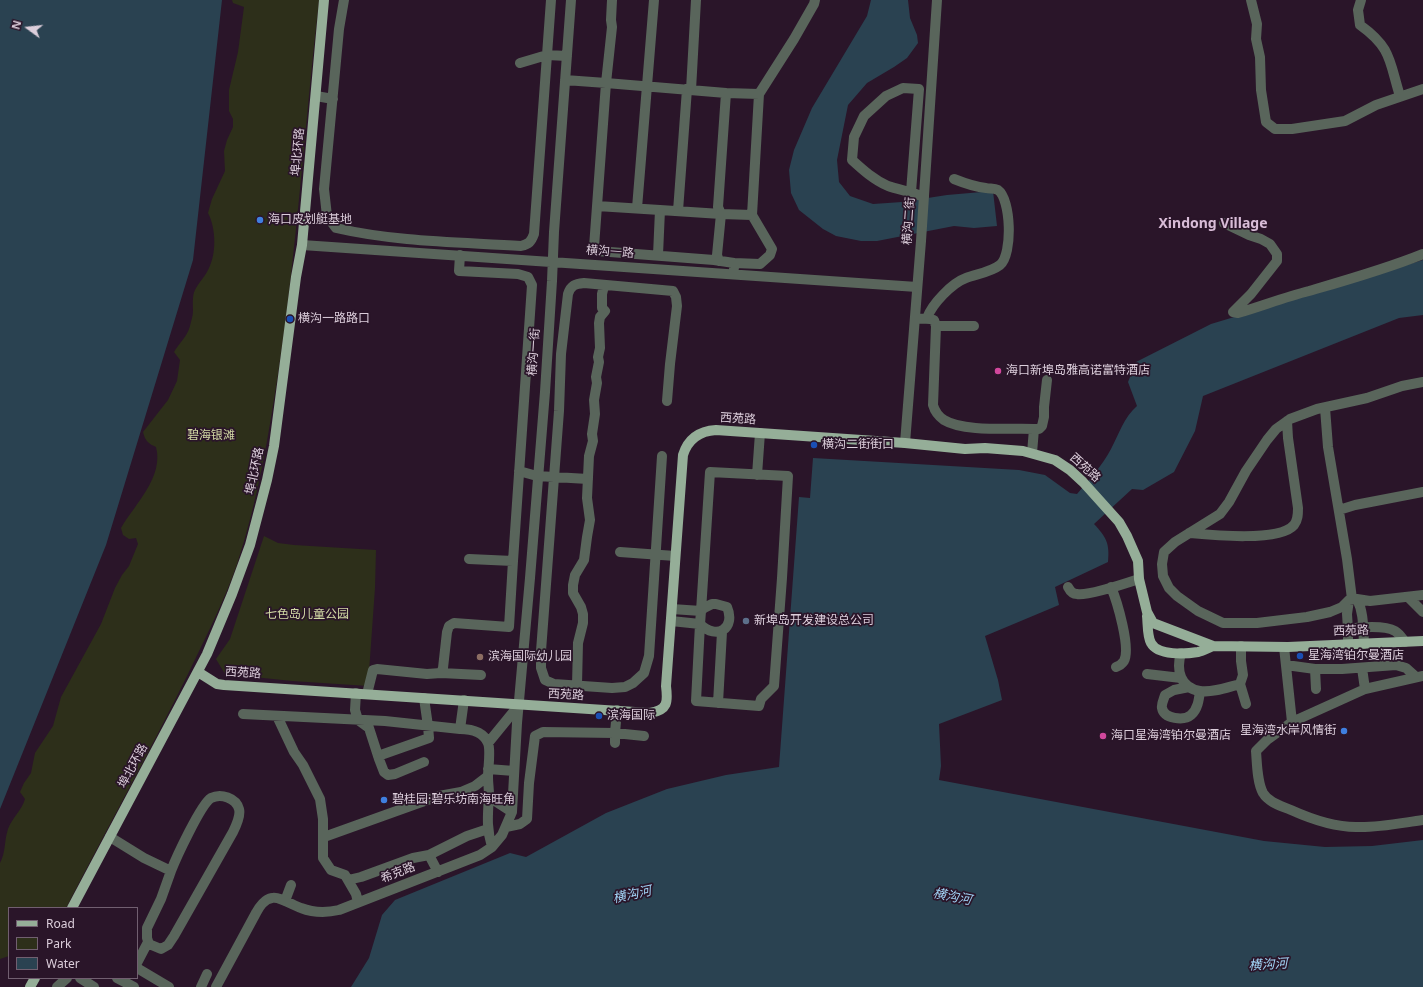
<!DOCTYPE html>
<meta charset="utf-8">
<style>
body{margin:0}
#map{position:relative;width:1423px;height:987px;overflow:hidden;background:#2a1529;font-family:"Noto Sans",sans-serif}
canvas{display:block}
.legend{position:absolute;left:8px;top:907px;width:130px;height:72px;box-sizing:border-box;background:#2a1529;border:1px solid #715f70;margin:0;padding:5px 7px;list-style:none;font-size:12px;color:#dccedb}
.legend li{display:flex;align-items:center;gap:8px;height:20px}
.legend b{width:20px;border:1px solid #715f70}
.north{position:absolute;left:8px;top:8px;width:40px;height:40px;-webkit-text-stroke:3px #2a1529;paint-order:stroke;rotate:285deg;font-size:11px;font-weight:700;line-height:16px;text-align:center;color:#dccedb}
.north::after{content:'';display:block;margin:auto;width:14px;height:18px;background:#dccedb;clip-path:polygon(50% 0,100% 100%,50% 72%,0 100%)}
</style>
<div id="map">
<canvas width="1423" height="987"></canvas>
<ul class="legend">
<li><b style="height:5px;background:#95ae98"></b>Road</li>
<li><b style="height:11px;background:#2d2f1a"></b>Park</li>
<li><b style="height:11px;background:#2a4251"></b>Water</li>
</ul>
<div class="north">N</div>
</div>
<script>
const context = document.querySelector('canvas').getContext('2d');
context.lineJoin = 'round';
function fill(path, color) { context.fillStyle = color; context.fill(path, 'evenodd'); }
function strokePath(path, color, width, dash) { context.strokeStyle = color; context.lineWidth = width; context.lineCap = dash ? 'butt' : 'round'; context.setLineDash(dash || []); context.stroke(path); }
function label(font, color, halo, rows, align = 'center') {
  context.font = font + ' "Noto Sans","Noto Sans SC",sans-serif'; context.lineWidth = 3.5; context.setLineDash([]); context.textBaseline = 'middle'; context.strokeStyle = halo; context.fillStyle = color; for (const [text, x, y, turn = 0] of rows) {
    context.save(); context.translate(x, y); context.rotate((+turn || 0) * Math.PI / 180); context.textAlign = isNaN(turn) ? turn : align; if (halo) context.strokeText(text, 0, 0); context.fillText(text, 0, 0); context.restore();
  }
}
fill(new Path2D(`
 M 232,0 L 319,0 C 305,122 297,246 279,367 C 269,434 258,500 237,564 C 224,602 205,638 188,674 C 149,753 106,830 66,908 L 9,908 L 9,956 L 0,959 L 0,863 C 6,852 4,841 8,829 C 12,818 22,810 25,799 L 20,792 L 24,783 L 31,773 L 35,753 L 53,726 L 61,697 L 101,624 L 115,588 L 122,575 L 129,566 L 138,544 L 136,538 L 129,539 L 123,535 L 121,528 C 135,504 164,477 156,447 C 149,444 145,441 143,432 L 168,400 L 177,381 L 180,360 L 174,352 C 179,343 187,337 190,326 C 191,321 193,316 193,311 C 193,304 192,296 195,290 C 198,283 205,277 208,270 C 217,254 216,228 208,213 L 212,199 L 225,171 L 224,151 L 227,140 L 233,127 L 233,119 L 229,111 L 229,90 L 238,52 L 244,7 L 233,3 Z
 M 264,536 L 278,543 L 294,545 L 376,550 L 375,588 L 368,686 L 292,681 L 225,674 L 216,659 L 230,639 Z`), '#2d2f1a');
fill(new Path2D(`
 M 0,0 L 222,0 L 193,260 L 106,545 L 0,809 Z
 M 871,0 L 908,0 L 910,18 L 917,35 L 918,43 L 907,58 L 894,67 L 867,83 L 848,105 L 837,160 L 839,182 L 850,196 L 873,204 L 902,202 L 947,195 L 993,191 L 997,226 L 974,228 L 954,226 L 877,241 L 861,241 L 836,236 L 823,229 L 799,210 L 791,193 L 789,170 L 794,150 L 812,108 L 867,16 Z
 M 1423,260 L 1423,315 L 1399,318 L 1203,396 L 1195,431 L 1174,472 L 1143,490 L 1132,489 L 1094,524 C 1106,537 1110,543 1108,562 L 1055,587 L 1059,605 L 985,636 L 998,680 L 1002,700 L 939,724 L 941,766 L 939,780 L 1264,841 L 1325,847 L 1372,846 L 1423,840 L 1423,987 L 351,987 L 369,958 L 382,915 L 395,900 L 510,853 L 526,857 L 606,813 L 667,789 L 726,775 L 779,767 L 799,497 L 810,498 L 813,458 L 1019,470 L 1045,475 L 1070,493 L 1077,494 C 1089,480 1102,466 1111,449 C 1119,434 1124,417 1137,406 L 1128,382 L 1136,362 L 1211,324 Z`), '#2a4251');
strokePath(new Path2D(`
 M 344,0 L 339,29 L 324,189 L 327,216 L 336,228 C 396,242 460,242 521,246 C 529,244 531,242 534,234 L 551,0
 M 612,0 L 611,20 L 612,27 L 606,83 L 726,93 L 718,207 L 721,214 L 717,255 L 719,261
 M 1251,0 L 1257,24 L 1256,39 L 1260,57 L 1261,90 L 1266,122 L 1275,129 L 1292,129 L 1345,121 L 1376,105 L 1423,89
 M 1361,0 L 1358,10 L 1360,25 C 1392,48 1389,61 1400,96
 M 520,63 L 547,55 L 567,56
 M 565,80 L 606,83 L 594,247 L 597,251 L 714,260 L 734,263
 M 691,90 L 696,0
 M 726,93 L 759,94
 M 316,96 L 333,99
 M 911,192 L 919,89 L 903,88 L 886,96 L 864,116 L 854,137 L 852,160 C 863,170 874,180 888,186 C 900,190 912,192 924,197
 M 597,206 L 660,210
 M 637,208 L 654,0
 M 678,211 L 687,89
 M 1224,223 L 1249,235 L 1261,239 L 1270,244 L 1277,254 L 1277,261 L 1251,294 L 1233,312 L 1238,313 C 1262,306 1285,297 1309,291 C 1347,280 1386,269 1423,254
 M 302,245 L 917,287
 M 460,255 L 459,271 L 518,274 L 528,277 L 532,285 L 513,561
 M 658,255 L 660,210 L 721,214 L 752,215
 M 734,268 L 734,263 L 760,264 L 770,255 L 772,249 L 752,215 L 759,94 L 794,39 L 814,4 L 815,0
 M 915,318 L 930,319 L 934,320 L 936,326 L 933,405 C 935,412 938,416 944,420 C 963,432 1011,428 1034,429 L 1032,453
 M 927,318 C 932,304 952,283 966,278 C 977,274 991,272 1000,265 C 1013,254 1011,199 998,190 C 994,188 990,189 986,188 C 975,187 964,183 954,179
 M 936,326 L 974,326
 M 1423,382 L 1402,386 L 1367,398 L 1317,409 L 1290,419 L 1276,429 L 1267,440 L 1246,471 L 1229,502 L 1220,514 L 1175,542 L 1164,552 L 1162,564 L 1163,576 L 1169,588 L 1177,596 L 1198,611 L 1223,623 L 1257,623 L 1307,617 L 1330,612 L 1342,607 L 1349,600 L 1357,599 L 1370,601 L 1423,595
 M 1325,408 L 1328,447 L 1347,559 L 1352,599
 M 1034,429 L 1039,429 L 1042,426 L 1044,417 L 1044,407 L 1047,380
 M 905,443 L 921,241 L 937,0
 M 662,456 L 649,656 L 644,673 L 633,683 L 625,687 L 612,688 L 554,684 L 545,680 L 541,668 L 541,651 L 559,411 L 561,354 L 568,294 C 571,285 575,284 584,283 L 673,291 L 676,297 L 677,306 L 670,364 L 667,401
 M 519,471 L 537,476 L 588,479
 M 757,475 L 760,433
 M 1339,510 L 1355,505 L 1423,492
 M 1189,533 C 1210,535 1280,542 1294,525 C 1298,520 1298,514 1298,508 L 1288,438 L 1287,421
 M 620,552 L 675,556
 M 1068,587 C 1070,591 1072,594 1077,594 C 1088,596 1127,583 1139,579
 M 1111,587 C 1117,601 1131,648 1124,661 C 1122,664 1119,666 1116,667
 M 1408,597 L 1423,612
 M 1357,599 C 1364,613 1363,628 1364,644
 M 712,604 L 716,604 L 727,607 C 736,628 717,641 700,624 L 701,611 L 704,608 Z
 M 671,621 L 700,624 L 696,701 L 759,706 L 761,699 L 774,686 L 782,578 L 788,476 L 710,472 L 701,611 L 672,609
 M 1348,629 L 1347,614 L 1349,600
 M 1348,644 L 1348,629 C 1359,627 1385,625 1395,631 C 1400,634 1402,638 1405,642
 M 1284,647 L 1292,722 L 1267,740 L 1256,751 C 1257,763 1257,782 1263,793 C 1269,803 1282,806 1291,810 C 1311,819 1334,827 1356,827 C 1378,828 1401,823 1423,820
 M 1181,653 C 1176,670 1180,688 1200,691 C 1213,693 1228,687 1240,684 L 1243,675 L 1241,661 L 1241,646
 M 1286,665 L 1315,669 L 1342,669 L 1396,665 L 1406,668 L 1416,677
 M 1362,668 L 1365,689
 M 1315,669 L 1316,689
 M 441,673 L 481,675
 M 1147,674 L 1181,678
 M 1240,684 L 1246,704
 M 577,685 L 578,643 L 583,623 L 583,614 L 581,607 L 573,593 L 573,585 L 575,575 L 584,560 L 587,537 L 590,520 L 587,498 L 589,456 L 593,441 L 592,434 L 595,414 L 594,400 L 597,383 L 596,377 L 599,362 L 598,357 L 600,348 L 599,323 L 600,317 L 605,311 L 602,308 L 602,294 L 604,286
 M 1189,687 L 1174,690 L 1165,695 C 1164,699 1161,704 1162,708 C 1164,719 1184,721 1191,715 C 1198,709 1199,699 1200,691
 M 356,693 L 355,710 L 358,720 L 369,728 L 379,759 L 384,772 L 388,775 L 395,774 L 424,762
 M 367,694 L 373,670 L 377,669 L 427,674 L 441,673 L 443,668 L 447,632 L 449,626 L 454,623 L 509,627 L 513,561 L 469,559
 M 718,703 L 722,632
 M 243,714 L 385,721 L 460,729 L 464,700
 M 277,716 L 294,752 L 303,765 L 320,799 L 323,819 L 323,858 L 331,870 L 345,875 L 356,894 L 358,902
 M 1292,722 L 1365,689 L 1423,676
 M 460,729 C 470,729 483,731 488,743 C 491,750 488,768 488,777 C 488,783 489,789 489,795 C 488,814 486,827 492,847
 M 488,743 L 519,705
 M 615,743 L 615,733 L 644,736
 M 378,756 L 429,738 L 428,726 L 424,698
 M 488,769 L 514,771
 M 489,797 L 512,812
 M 506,827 L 520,824 L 527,819 L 529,783 L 535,736 L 543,732 L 615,733 L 617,710
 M 110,837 L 144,858 L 171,871 C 176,858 201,804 211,798 C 221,793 236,798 239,809 C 241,816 236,826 233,832 L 174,936 L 168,945 L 161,949 L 149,944 L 147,938 L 147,928 L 161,899 L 171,871
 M 324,837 L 416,804 L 439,796 L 461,792 L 475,786 L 488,776
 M 429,855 L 438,872
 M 348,880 L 361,877 L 413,858 L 429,855 L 467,836 L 488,829
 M 285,901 L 291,885
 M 137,963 L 148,942
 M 137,968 L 169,987
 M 80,978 L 94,987
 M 117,978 L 134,987
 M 57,987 L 67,978
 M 201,987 L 207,974
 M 216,987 L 256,913 C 259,907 265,899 272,898 C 279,896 294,906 301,908 C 314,913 326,913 339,910 L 480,855 L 492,847 L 502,835 L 512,812 L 517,723 L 530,578 L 545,392 L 552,281 L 554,232 L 571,0`), '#59655b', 10);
strokePath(new Path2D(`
 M 1147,616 C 1148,624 1147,636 1151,643 C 1158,656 1186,654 1198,652 C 1203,651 1208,648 1213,646
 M 198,672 L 217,684 L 224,685 L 650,713 C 668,710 668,702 666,686 L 683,455 C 688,439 700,431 716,430 L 905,443 L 965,449 L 985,448 L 1023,451 L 1055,460 L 1070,470 L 1083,482 L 1119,522 L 1127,536 L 1138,561 L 1139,579 L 1147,612 L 1153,623 L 1213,646 L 1288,647 L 1423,641
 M 72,908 L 207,654 L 232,594 L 250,545 L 267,480 L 274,446 L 296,277 L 302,245 L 324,0
 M 30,987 L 35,978`), '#95ae98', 10);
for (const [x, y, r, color] of [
 [260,220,4,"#3f7fe0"],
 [290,319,4,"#1a4fb4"],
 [998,371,4,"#d1479c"],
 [814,445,4,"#1a4fb4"],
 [746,621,4,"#5c6f8a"],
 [1300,656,4,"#1a4fb4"],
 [480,657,4,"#8d6e63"],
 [599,716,4,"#1a4fb4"],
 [1344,731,4,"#3f7fe0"],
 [1103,736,4,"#d1479c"],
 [384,800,4,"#3f7fe0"]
]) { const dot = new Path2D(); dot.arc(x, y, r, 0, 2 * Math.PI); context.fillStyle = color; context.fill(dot); strokePath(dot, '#2a1529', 1.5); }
label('12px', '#dccedb', '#2a1529', [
 ["埠北环路",298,152,-85],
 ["横沟二街",909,221,-86],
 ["横沟一路",610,252,4],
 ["横沟一街",534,352,-86],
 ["西苑路",738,419,4],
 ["西苑路",1085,468,42],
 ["埠北环路",255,471,-78],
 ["西苑路",1351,631,-2],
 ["西苑路",243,673,4],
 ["西苑路",566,695,3],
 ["埠北环路",133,766,-62],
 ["希克路",398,873,-21]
]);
label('12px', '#dccedb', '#2a1529', [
 ["海口皮划艇基地",268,220],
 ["横沟一路路口",298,319],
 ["海口新埠岛雅高诺富特酒店",1006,371],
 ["横沟二街街口",822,445],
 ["新埠岛开发建设总公司",754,621],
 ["星海湾铂尔曼酒店",1308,656],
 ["滨海国际幼儿园",488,657],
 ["滨海国际",607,716],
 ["星海湾水岸风情街",1336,731,"right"],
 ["海口星海湾铂尔曼酒店",1111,736],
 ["碧桂园·碧乐坊南海旺角",392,800]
], 'left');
label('12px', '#d2daa5', '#2a1529', [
 ["碧海银滩",211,436],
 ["七色岛儿童公园",307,615]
]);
label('italic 13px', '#a1d3f5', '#2a1529', [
 ["横沟河",632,895,-12],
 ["横沟河",952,897,11],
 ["横沟河",1268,965,-3]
]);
label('bold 14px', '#d8bcd7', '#2a1529', [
 ["Xindong Village",1213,224]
]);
</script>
